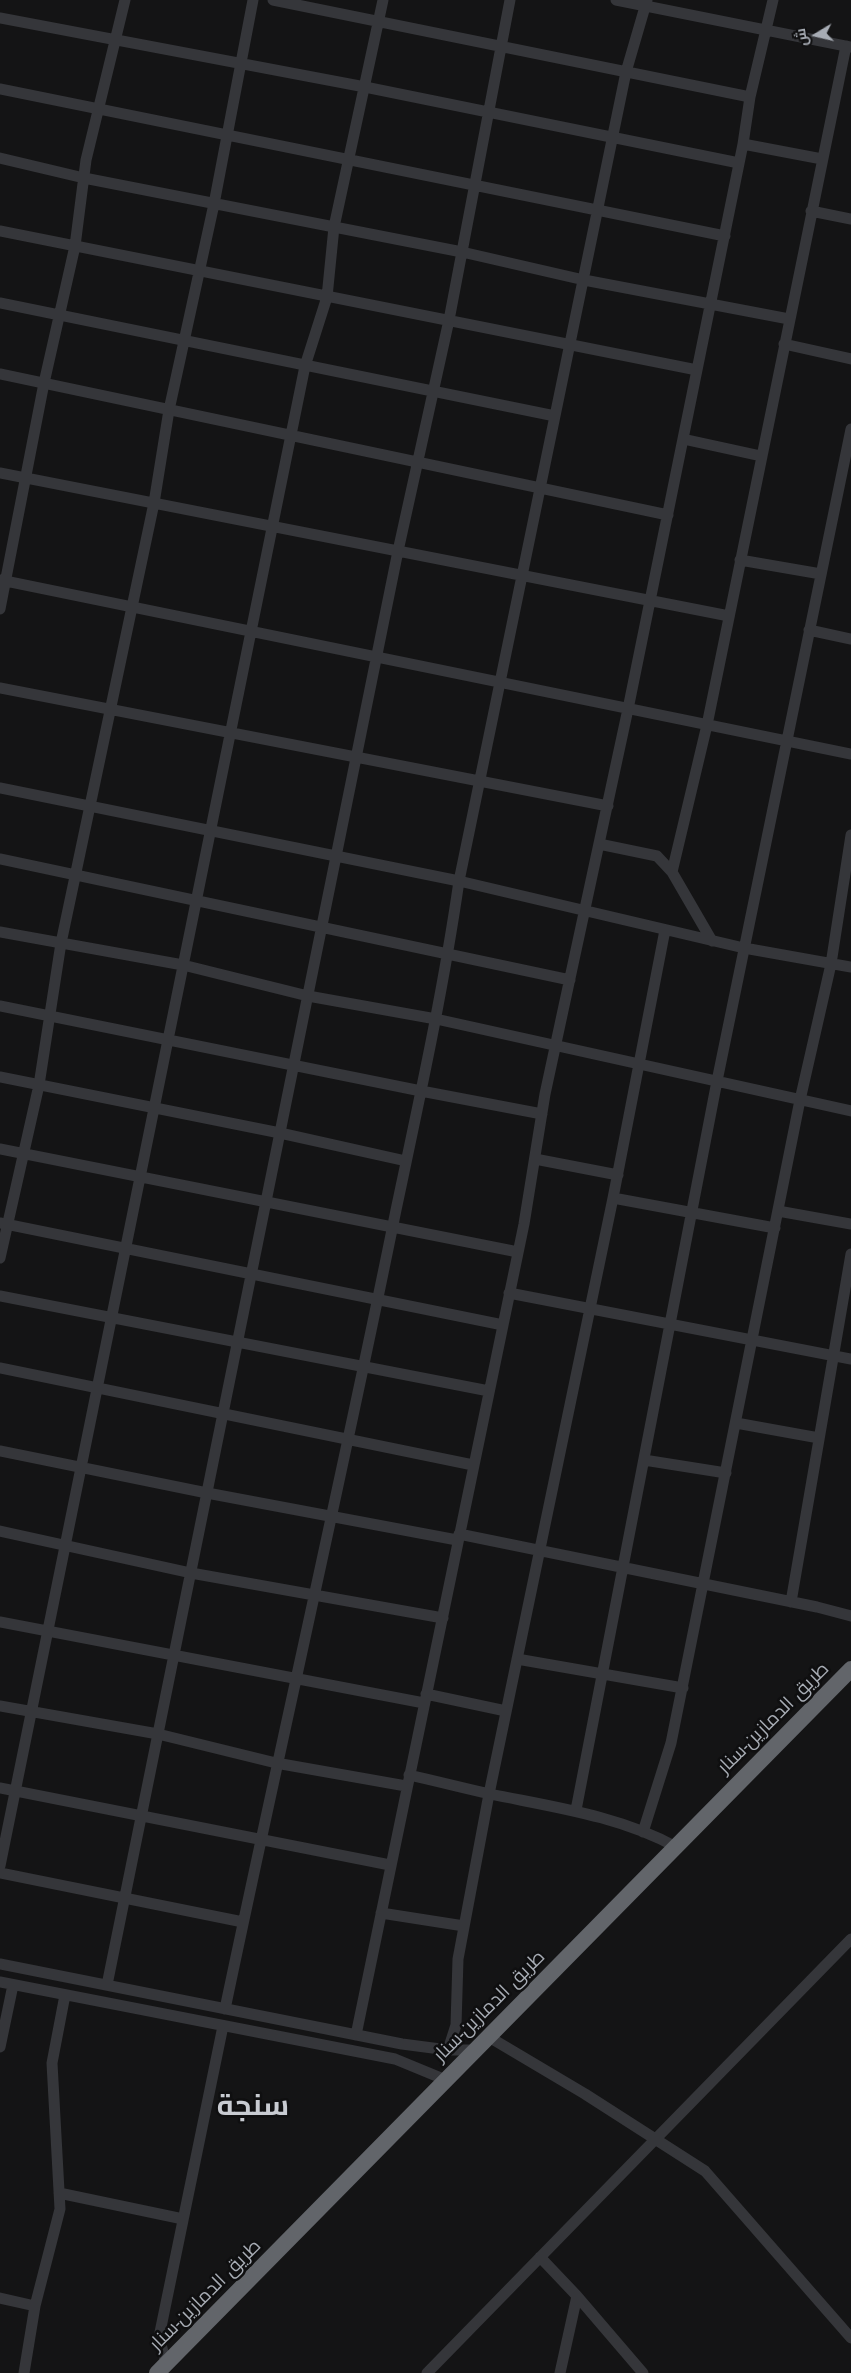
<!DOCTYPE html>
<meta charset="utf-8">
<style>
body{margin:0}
#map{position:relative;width:851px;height:2373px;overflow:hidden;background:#141415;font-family:Jost,Cairo,sans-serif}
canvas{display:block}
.north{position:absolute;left:791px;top:10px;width:50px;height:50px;-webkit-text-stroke:4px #0f0f10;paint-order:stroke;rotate:261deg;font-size:14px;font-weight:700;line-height:20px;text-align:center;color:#a7acb4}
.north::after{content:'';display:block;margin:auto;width:18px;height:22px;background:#a7acb4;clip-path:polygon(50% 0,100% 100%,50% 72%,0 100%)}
</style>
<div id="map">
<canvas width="851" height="2373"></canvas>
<div class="north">ش</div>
</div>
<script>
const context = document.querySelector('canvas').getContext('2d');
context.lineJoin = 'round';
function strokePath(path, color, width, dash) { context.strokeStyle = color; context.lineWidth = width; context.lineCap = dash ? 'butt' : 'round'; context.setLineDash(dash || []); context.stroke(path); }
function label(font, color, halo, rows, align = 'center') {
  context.font = font + ' Jost,Cairo,sans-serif'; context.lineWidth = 5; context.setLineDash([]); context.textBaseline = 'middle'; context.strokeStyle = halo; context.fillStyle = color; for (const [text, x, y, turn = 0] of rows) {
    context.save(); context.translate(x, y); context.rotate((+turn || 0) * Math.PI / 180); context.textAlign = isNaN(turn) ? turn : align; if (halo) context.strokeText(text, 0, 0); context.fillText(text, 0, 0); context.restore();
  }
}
strokePath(new Path2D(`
 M 273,0 L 750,97
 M 616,0 L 851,47
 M 0,18 L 365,87 L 739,163
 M 0,89 L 725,236
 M 743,144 L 822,159
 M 0,158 L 84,178 L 462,252 L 584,280 L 789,319
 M 811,211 L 851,219
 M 0,231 L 697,370
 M 0,303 L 555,416
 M 784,344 L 851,359
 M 0,374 L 668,515
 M 683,439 L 761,456
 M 0,473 L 729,616
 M 740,560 L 821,574
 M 0,580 L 851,754
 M 0,609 L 44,383 L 75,246 L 86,160 L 125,0
 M 809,630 L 851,639
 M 0,688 L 608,806
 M 0,788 L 459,881 L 744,948 L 851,967
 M 599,844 L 657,856 L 672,872 L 712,941
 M 0,859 L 570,980
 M 672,872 L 707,725 L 846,46
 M 0,932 L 183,965 L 308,996 L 436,1019 L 851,1111
 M 0,1006 L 421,1091 L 542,1114
 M 0,1077 L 280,1133 L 406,1161
 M 0,1149 L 518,1252
 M 535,1159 L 618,1175
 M 613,1198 L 775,1228
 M 778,1211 L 851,1224
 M 0,1223 L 503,1325
 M 0,1258 L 39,1085 L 61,943 L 154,503 L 169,410 L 214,204 L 253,0
 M 509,1293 L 851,1359
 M 0,1296 L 489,1391
 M 0,1368 L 473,1465
 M 736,1423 L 819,1438
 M 0,1451 L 207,1493 L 457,1540
 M 644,1460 L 726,1473
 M 0,1531 L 191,1573 L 443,1618
 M 459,1534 L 817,1607 L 851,1616
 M 791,1602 L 851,1254
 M 0,1622 L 424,1703
 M 517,1659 L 683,1688
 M 426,1694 L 506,1711
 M 0,1706 L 158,1734 L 276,1763 L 406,1786
 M 409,1775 C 436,1781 463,1788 490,1794 C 553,1807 620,1816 676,1847
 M 0,1788 L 390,1865
 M 576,1810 L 717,1081 L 851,429
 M 643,1832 L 671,1743 L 800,1100 L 831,964 L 851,835
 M 0,1866 L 305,366 L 327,297 L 334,227 L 383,0
 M 0,1873 L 243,1922
 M 381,1913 L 464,1926
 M 0,1964 L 402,2044 L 448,2050 L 475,2050
 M 0,1982 L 395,2059 L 446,2080
 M 107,1985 L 398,551 L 449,320 L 510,0
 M 225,2009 C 281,1742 342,1477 396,1210 C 419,1101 443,992 459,881 L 626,72 L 647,0
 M 356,2035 L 524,1224 L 545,1094 L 628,709 L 743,144 L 750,97 L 773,0
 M 489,2037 L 585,2094 L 705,2171 L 851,2338
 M 0,2047 L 13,1985
 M 448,2050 L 456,2025 L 458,1959 L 489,1794 L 613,1198 L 665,930
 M 59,2193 L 183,2219
 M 540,2257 L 577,2296 L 643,2373
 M 0,2298 L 35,2306
 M 166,2363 L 159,2337 L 223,2026
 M 24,2373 L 35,2306 L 60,2209 L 52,2063 L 65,1995
 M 427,2373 L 851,1939
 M 560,2373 L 577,2296`), '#35363a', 11);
strokePath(new Path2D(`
 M 157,2373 L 851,1669`), '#62656a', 16);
label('19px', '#a7acb4', '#0f0f10', [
 ["طريق الدمازين-سنار",774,1719,-45],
 ["طريق الدمازين-سنار",490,2007,-45],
 ["طريق الدمازين-سنار",206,2296,-45]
]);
label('bold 29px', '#c8cbd1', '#0f0f10', [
 ["سنجة",253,2108]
]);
</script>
